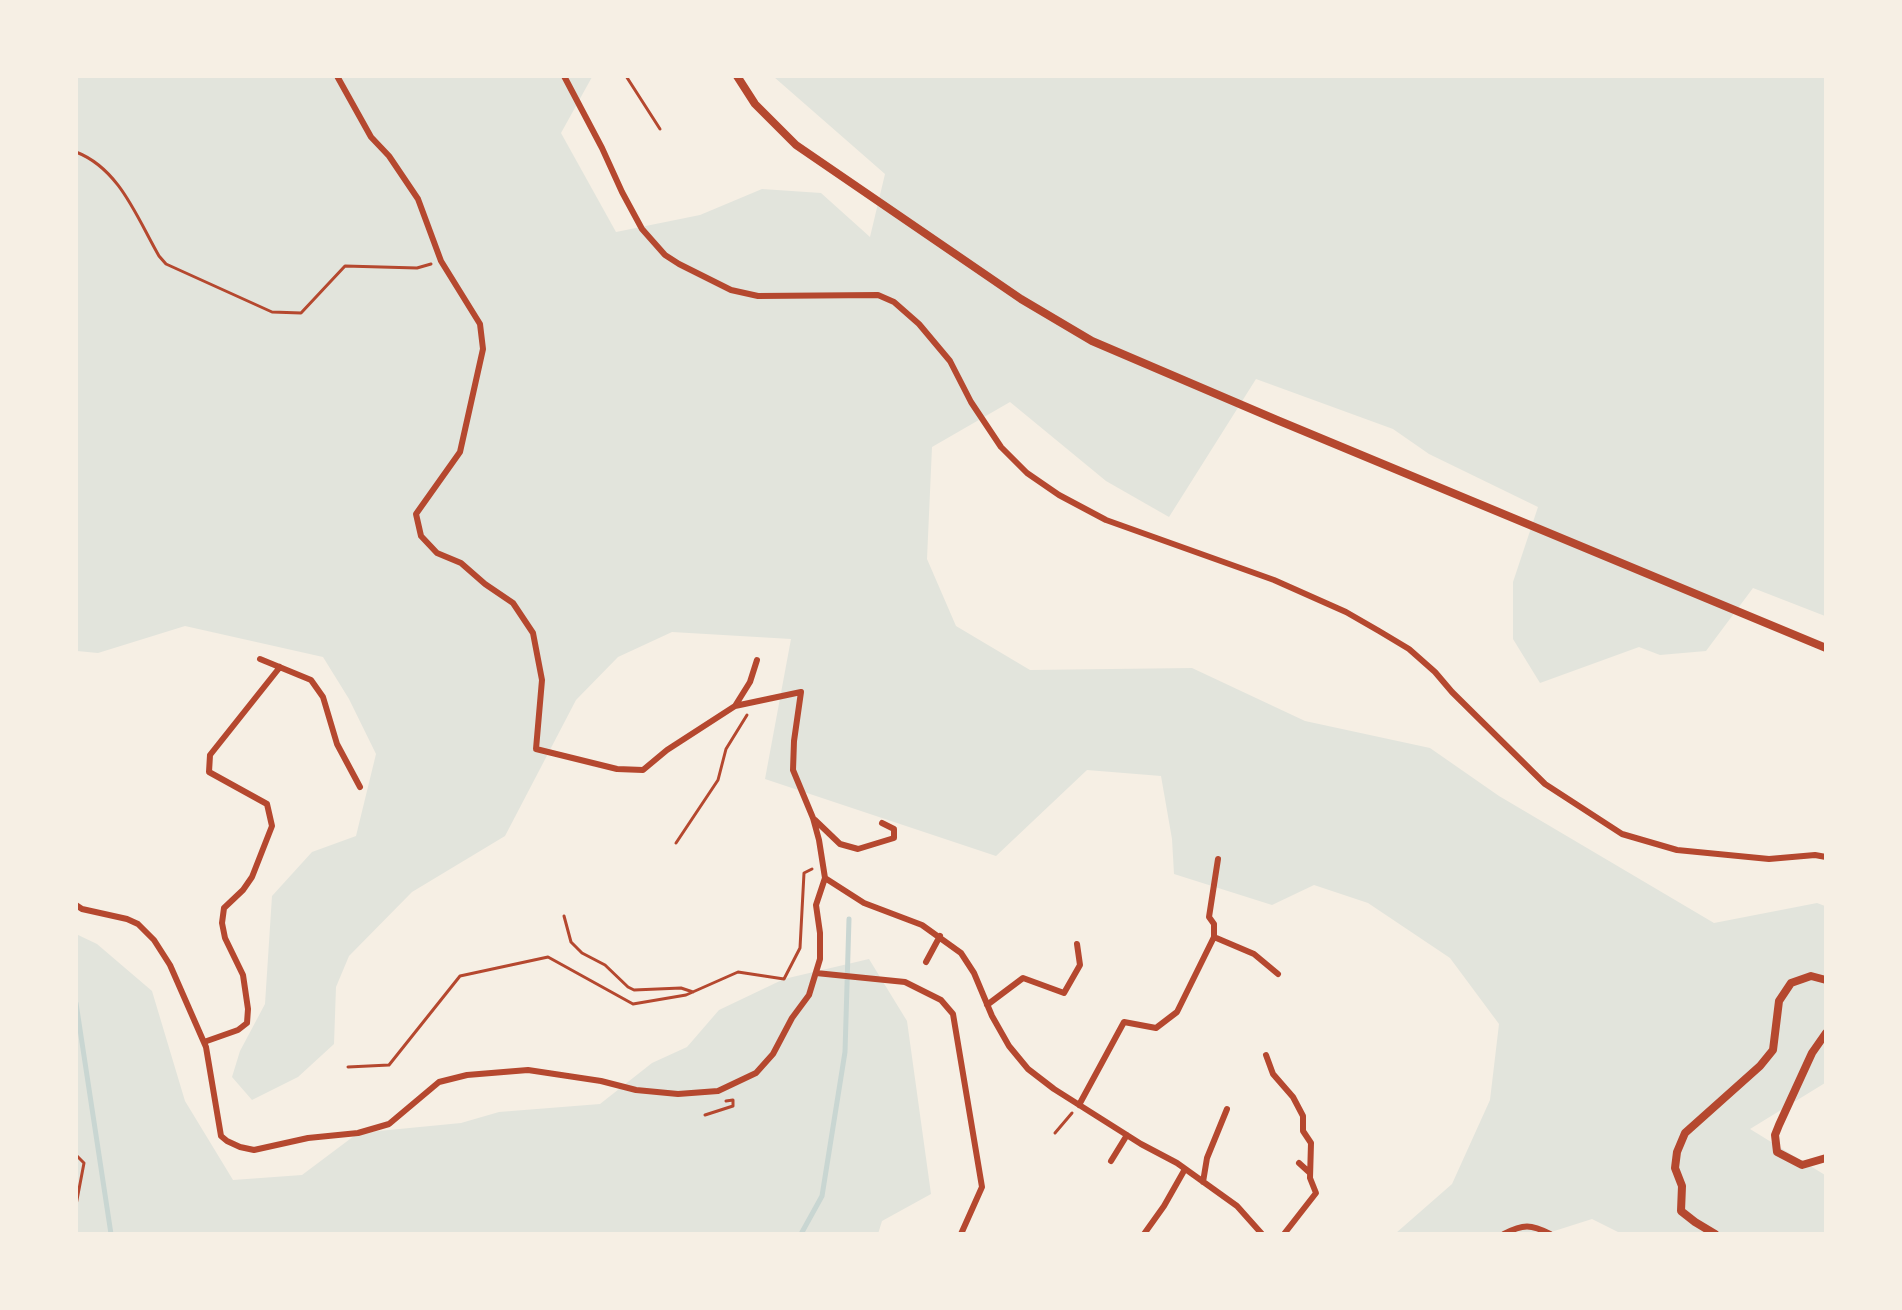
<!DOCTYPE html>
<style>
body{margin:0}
#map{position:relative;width:1902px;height:1310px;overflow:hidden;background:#f6efe4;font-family:"Times New Roman",serif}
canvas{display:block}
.frame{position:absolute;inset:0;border:78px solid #f6efe4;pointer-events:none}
</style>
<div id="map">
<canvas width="1902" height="1310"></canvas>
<div class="frame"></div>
</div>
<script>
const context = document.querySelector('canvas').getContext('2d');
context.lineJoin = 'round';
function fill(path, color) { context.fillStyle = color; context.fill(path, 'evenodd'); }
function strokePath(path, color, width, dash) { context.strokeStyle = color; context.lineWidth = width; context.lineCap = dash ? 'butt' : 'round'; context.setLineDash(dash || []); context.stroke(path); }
fill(new Path2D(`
 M 76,77 L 592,77 L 561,133 L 616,232 L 700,215 L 762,189 L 821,193 L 870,237 L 885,174 L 774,77 L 1825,77 L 1825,616 L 1753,588 L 1706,651 L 1660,655 L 1639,647 L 1540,683 L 1513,639 L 1513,582 L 1538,507 L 1429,454 L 1393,429 L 1256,379 L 1169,517 L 1106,481 L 1010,402 L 932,447 L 927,559 L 956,626 L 1030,670 L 1192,668 L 1305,721 L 1430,748 L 1499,796 L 1714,923 L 1817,903 L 1825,906 L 1825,1083 L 1750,1129 L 1825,1175 L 1825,1233 L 1620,1233 L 1592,1219 L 1548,1233 L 1396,1233 L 1452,1184 L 1490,1100 L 1499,1024 L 1450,958 L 1368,903 L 1314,885 L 1272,905 L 1174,874 L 1172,839 L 1161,776 L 1087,770 L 996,856 L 765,779 L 791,639 L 672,632 L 618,657 L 576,700 L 505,836 L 412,892 L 349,956 L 336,987 L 334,1044 L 298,1077 L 252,1100 L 232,1077 L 240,1051 L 265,1004 L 272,896 L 312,852 L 356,836 L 376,754 L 349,699 L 323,657 L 185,626 L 98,653 L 77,651 Z
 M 76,934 L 97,944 L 152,991 L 185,1101 L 233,1180 L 302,1175 L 358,1133 L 461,1123 L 499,1112 L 600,1104 L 652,1063 L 687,1047 L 719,1010 L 784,979 L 869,959 L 907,1021 L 931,1194 L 882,1221 L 878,1234 L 77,1233 Z`), '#e2e4dc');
strokePath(new Path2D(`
 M 76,1003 L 111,1234
 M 801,1234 L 822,1196 L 845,1052 L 849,919`), '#c9d6d2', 5);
strokePath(new Path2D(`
 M 626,76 L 660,129
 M 76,152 C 120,169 137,218 159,256 L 166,264 L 272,312 L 301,313 L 345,266 L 417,268 L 431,264
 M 676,843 L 718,780 L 726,749 L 747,715
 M 564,916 L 571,942 L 582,953 L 605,965 L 628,987 L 634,990 L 681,988 L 693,992
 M 348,1067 L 389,1065 L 460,976 L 548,957 L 633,1004 L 686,995 L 738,972 L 784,979 L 800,948 L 804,873 L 812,869
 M 705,1115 L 733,1106 L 733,1100 L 726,1101
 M 1055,1133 L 1072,1113
 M 76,1155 L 84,1163 L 76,1205`), '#b5482f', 3);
strokePath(new Path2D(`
 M 564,76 L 602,148 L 622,192 L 642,229 L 665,255 L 679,264 L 731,290 L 758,296 L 878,295 L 894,302 L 919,324 L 950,361 L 971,402 L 1001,447 L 1027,473 L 1059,495 L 1106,520 L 1274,580 L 1346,612 L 1379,631 L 1409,649 L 1435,672 L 1452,692 L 1545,784 L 1622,834 L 1677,850 L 1769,859 L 1815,855 L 1826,857
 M 260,659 L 311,680 L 323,697 L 337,744 L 360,787
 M 735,706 L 750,682 L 757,660
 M 815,820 L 840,844 L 858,849 L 894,838 L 894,829 L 882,823
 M 825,878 L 864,903 L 922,925 L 961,953 L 974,973 L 992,1016 L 1009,1046 L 1028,1069 L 1054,1089 L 1141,1144 L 1177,1163 L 1237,1206 L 1262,1234
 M 76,905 L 82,909 L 127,919 L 138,924 L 154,940 L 170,965 L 206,1047 L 221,1136 L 227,1141 L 240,1147 L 254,1150 L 308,1138 L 358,1133 L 389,1124 L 439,1082 L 467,1075 L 528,1070 L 601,1081 L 636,1090 L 678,1094 L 718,1091 L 756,1073 L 773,1054 L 792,1018 L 809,995 L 820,959 L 820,933 L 816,905 L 825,878 L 819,840 L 813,818 L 793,770 L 794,741 L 801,692 L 735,706 L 667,750 L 643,770 L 617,769 L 536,749 L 542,680 L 533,633 L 513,603 L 485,584 L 461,563 L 437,553 L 421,536 L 416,514 L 460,452 L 483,349 L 480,324 L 441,261 L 418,199 L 389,156 L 371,137 L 337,76
 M 1214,937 L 1214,924 L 1209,917 L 1218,859
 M 926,962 L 940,936
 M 816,973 L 905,982 L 941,1000 L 953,1014 L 982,1187 L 961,1234
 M 987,1005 L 1023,978 L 1064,993 L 1080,965 L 1077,944
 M 204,1042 L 238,1030 L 247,1023 L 248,1009 L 243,975 L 225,938 L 222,923 L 224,908 L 243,890 L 252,877 L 272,826 L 267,804 L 209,772 L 210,755 L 280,667
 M 1266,1055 L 1273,1074 L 1293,1097 L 1303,1116 L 1303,1131 L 1311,1143 L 1310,1178 L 1316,1193 L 1284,1234
 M 1079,1105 L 1124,1022 L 1156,1028 L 1177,1012 L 1214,937 L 1254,954 L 1278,974
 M 1111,1161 L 1127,1135
 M 1299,1163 L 1310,1173
 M 1203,1182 L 1207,1158 L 1227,1109
 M 1144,1234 L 1164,1206 L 1185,1169
 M 1504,1234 C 1523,1224 1531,1224 1550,1234`), '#b5482f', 6);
strokePath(new Path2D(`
 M 737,76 L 755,104 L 796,145 L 1021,299 L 1092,341 L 1277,420 L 1826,648
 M 1826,1033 L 1812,1053 L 1779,1125 L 1775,1135 L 1777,1152 L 1802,1165 L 1826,1158
 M 1715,1234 L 1695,1222 L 1681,1211 L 1682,1186 L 1675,1168 L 1677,1152 L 1685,1133 L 1760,1066 L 1773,1050 L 1779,1001 L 1791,983 L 1811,976 L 1826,980`), '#b5482f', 8);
</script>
